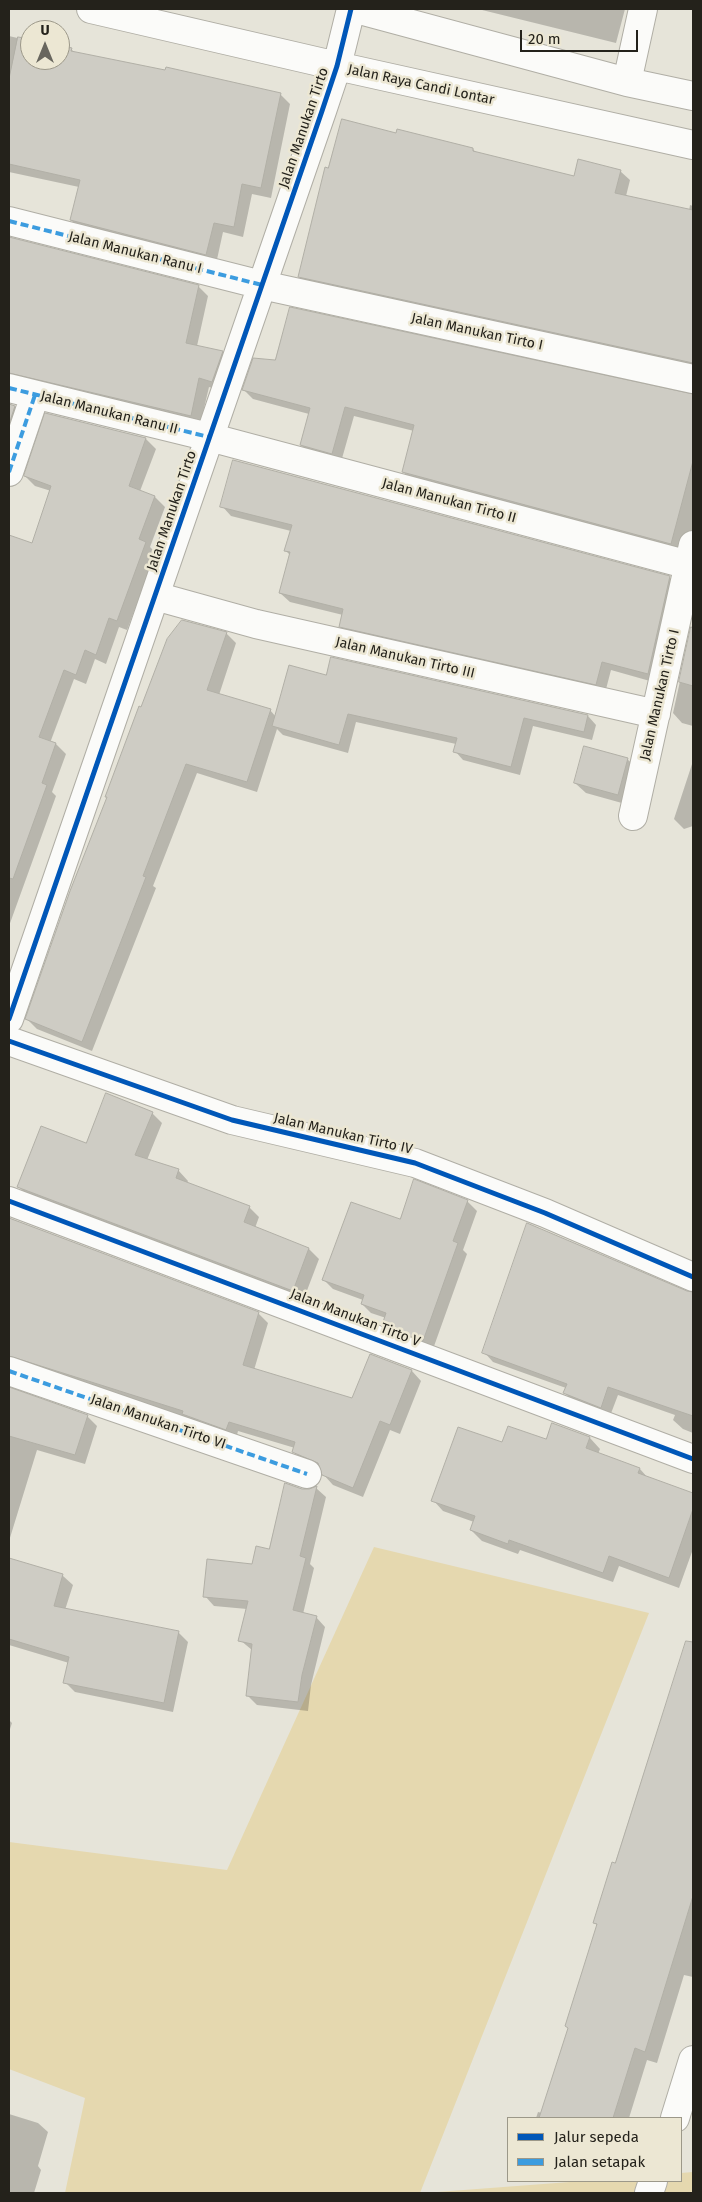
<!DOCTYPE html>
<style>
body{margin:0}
#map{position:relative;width:702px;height:2202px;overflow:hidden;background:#e6e4d9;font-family:"Fira Sans",sans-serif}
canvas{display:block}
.frame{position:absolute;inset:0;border:10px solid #24221b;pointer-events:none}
.legend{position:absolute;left:507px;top:2117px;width:175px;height:65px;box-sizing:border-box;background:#ece7d3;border:1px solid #9c9889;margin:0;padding:6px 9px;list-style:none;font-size:15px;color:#24221b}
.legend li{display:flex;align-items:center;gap:10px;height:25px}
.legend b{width:25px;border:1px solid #9c9889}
.north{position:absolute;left:20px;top:20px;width:50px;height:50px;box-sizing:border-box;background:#ece7d3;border:1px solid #9c9889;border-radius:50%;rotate:0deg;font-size:14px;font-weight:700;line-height:20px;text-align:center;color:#24221b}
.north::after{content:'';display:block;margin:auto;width:18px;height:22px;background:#68665e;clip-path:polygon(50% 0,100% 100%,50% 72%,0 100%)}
.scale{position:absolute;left:520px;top:30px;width:118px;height:22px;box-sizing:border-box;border:2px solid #24221b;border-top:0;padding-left:6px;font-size:15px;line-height:18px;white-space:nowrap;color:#24221b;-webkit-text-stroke:4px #ece7d3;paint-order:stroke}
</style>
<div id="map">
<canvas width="702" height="2202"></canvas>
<div class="frame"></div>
<ul class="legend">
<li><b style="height:6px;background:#0057b8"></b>Jalur sepeda</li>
<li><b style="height:6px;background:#3c9cdf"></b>Jalan setapak</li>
</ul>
<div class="north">U</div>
<div class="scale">20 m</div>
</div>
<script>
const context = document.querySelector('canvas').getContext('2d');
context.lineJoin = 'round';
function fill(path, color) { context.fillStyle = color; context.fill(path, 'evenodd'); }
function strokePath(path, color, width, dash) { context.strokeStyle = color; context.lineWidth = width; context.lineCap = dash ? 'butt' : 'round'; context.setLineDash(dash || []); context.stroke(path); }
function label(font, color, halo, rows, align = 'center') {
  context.font = font + ' "Fira Sans",sans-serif'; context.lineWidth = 5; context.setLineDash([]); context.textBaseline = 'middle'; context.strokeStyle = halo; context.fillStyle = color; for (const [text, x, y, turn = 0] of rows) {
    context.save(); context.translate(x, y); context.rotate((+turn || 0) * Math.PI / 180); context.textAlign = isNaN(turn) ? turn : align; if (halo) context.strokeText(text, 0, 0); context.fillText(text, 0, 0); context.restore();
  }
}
fill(new Path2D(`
 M 374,1547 L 649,1613 L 420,2193 L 65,2193 L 85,2098 L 9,2069 L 9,1842 L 227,1870 Z
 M 693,2172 L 693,2193 L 424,2193 L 583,2181 L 681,2181 L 681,2173 Z`), '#e5d8af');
fill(new Path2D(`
 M 478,9 L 625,9 L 616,43 Z
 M 9,36 L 30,41 L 30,60 L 60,60 L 60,47 L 71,49 L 75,53 L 280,94 L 290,104 L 271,198 L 252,194 L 243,237 L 223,232 L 216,264 L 81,230 L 71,220 L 79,187 L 9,172 Z
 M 397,135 L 473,149 L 476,153 L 575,177 L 620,171 L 630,180 L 626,196 L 689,211 L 690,205 L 693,206 L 693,370 L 308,286 L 299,276 L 329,169 Z
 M 9,238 L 198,286 L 208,296 L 197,346 L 222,352 L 232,362 L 222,391 L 209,387 L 200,425 L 9,386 Z
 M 244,390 L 693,395 L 693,542 L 686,554 L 413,481 L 403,472 L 414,431 L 354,416 L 341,462 L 310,454 L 301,445 L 309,414 L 253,399 Z
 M 9,404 L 14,407 L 24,417 L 9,462 Z
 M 46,414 L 146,439 L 156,449 L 140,491 L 155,497 L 165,507 L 150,547 L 156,553 L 127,630 L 119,627 L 106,664 L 95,659 L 86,684 L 74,679 L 50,743 L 56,744 L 66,754 L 52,792 L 56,796 L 9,926 L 9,536 L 32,544 L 51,491 L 35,486 L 25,476 Z
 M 222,506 L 669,577 L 679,586 L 657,683 L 611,670 L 605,693 L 349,635 L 340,626 L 343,615 L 290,602 L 280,593 L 290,555 L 286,551 L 291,531 L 231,516 Z
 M 693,622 L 693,726 L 682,723 L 673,713 Z
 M 226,633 L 236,643 L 219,695 L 270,710 L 276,717 L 327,677 L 332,658 L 588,716 L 596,725 L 592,740 L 533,726 L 520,775 L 463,760 L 455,751 L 456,744 L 356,722 L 348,753 L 283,735 L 277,729 L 257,792 L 197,773 L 153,886 L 156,888 L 92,1051 L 37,1029 L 27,1019 L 142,709 Z
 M 627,759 L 638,769 L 629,805 L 586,793 L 575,783 Z
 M 693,761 L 693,826 L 684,829 L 674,819 Z
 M 152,1113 L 162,1123 L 147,1160 L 178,1170 L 188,1181 L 187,1183 L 249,1207 L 259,1217 L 255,1228 L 309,1249 L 319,1259 L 303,1301 L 29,1197 L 19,1187 L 86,1145 Z
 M 467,1201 L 477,1211 L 463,1250 L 467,1254 L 433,1349 L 393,1334 L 383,1325 L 386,1318 L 371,1313 L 362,1304 L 363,1300 L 333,1289 L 324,1280 L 401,1220 Z
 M 9,1218 L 258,1313 L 268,1323 L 254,1370 L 352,1400 L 412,1371 L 421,1381 L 400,1434 L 390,1430 L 363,1497 L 333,1485 L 323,1474 L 322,1470 L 304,1462 L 294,1452 L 295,1448 L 238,1431 L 236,1439 L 9,1369 Z
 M 687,1293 L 693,1299 L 693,1433 L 683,1429 L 673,1420 L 675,1415 L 618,1395 L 610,1416 L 574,1402 L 565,1393 L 566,1388 L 493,1362 L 484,1352 Z
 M 9,1389 L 87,1416 L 97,1426 L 85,1464 L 37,1450 L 9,1541 Z
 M 590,1438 L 600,1449 L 598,1454 L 640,1469 L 648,1478 L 693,1494 L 693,1549 L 679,1588 L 619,1566 L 613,1582 L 520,1550 L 518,1554 L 482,1541 L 471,1530 L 474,1522 L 443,1511 L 433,1500 L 502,1444 Z
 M 316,1488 L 326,1497 L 310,1564 L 314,1568 L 303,1614 L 316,1617 L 325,1627 L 311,1685 L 308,1711 L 257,1705 L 247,1695 L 252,1650 L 240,1640 L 247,1609 L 214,1606 L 205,1596 L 252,1565 L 270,1550 L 302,1490 L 310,1491 Z
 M 9,1559 L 63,1576 L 73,1585 L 65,1610 L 178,1632 L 188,1642 L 173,1712 L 75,1692 L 65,1682 L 69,1663 L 9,1645 Z
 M 686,1645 L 693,1647 L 693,1977 L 684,1975 L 657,2063 L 647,2060 L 629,2118 L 536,2118 L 538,2112 L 542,2113 L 569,2029 L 566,2026 L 598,1926 L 594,1922 L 616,1864 Z
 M 9,1720 L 12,1723 L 9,1732 Z
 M 9,2114 L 38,2123 L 48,2132 L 38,2166 L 41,2170 L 34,2193 L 9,2193 Z`), '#0003');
const building = new Path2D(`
 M 18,37 L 30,39 L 30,60 L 60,60 L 60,45 L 72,48 L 71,51 L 165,70 L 166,67 L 281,93 L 261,188 L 242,184 L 234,227 L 214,223 L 206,255 L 70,220 L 80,180 L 9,164 L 9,79 Z
 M 342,119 L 396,133 L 397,129 L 473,148 L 473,151 L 574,176 L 578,159 L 621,170 L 615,193 L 693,210 L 693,363 L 298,277 L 325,167 L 328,168 Z
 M 9,237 L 199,285 L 186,343 L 223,351 L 212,382 L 199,378 L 191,416 L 9,373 Z
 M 290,307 L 693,394 L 693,461 L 671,544 L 402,472 L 414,425 L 345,407 L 332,454 L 300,445 L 310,408 L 242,390 L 253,358 L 275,360 Z
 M 9,404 L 15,406 L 9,424 Z
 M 45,413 L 146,438 L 129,486 L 155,496 L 139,539 L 146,542 L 117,621 L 109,618 L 96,655 L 85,650 L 76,675 L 64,670 L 39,737 L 56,743 L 42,783 L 47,785 L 13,879 L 9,878 L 9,535 L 32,543 L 51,486 L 24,476 Z
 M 233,460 L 670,576 L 648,674 L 602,662 L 596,685 L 339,627 L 343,609 L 279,593 L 290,552 L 284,551 L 292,525 L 220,507 Z
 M 182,620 L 227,632 L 207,690 L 271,709 L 247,782 L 186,764 L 143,876 L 146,877 L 82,1042 L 25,1019 L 70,891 L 107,797 L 105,797 L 139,706 L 141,707 L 167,639 Z
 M 691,627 L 693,628 L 693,686 L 679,682 Z
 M 331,657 L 588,715 L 584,732 L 524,718 L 511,767 L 453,752 L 457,738 L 348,714 L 339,745 L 272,726 L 289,665 L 326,675 Z
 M 584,746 L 628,758 L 618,795 L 574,783 Z
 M 106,1093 L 153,1112 L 135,1155 L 179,1169 L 176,1178 L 250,1206 L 244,1222 L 309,1248 L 293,1291 L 17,1187 L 41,1126 L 86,1143 Z
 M 414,1179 L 468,1200 L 453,1241 L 458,1243 L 423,1341 L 382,1325 L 386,1313 L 361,1304 L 364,1295 L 322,1280 L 351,1202 L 400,1219 Z
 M 9,1218 L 259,1312 L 243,1365 L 352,1398 L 370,1354 L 412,1370 L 390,1425 L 380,1421 L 353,1488 L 322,1475 L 318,1463 L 292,1452 L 295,1442 L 229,1422 L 226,1430 L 182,1414 L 183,1411 L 9,1356 Z
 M 527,1223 L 687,1291 L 693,1292 L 693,1416 L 608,1387 L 601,1408 L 563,1393 L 567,1384 L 482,1353 Z
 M 9,1387 L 88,1415 L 75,1455 L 9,1436 Z
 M 552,1423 L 590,1437 L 586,1448 L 640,1468 L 638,1473 L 693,1493 L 693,1509 L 669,1578 L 609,1556 L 603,1573 L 509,1540 L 508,1544 L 470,1530 L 475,1516 L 431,1501 L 458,1427 L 502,1442 L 508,1426 L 546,1439 Z
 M 285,1483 L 302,1489 L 309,1489 L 317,1486 L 300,1556 L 306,1558 L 293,1610 L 317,1616 L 302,1675 L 298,1702 L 246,1696 L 252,1644 L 238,1641 L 248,1601 L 203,1597 L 207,1559 L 252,1564 L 256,1546 L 269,1549 Z
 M 9,1558 L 63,1574 L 54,1606 L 179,1631 L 164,1703 L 63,1683 L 69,1657 L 9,1639 Z
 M 686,1641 L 693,1642 L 693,1896 L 645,2052 L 635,2048 L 613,2118 L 539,2118 L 568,2028 L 565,2026 L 597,1924 L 593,1923 L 612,1862 L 615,1863 Z`);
fill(building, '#ceccc4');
strokePath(building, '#b1afa6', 1);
const minor = new Path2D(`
 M 91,9 L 337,66 L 693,145
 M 356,9 L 627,82 L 693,96
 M 627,82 L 643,9
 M 9,221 L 262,285 L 693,379
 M 9,388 L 209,437 L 689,565
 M 9,472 L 35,395
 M 155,596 L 256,624 L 656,714
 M 633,816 L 693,545
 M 9,1019 L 322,111 L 337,66 L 351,9
 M 9,1041 L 232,1120 L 415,1163 L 545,1213 L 693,1277
 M 9,1201 L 693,1459
 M 9,1371 L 307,1474
 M 675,2118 L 693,2060
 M 649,2193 L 653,2181`);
strokePath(minor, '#b0aea5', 30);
strokePath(minor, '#fbfbf9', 28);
strokePath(new Path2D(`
 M 9,221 L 262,285
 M 9,388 L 209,437
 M 9,472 L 35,395
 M 9,1371 L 307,1474`), '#3c9cdf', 4, [8, 4]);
strokePath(new Path2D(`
 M 9,1019 L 322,111 L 337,66 L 351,9
 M 9,1041 L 232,1120 L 415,1163 L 545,1213 L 693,1277
 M 9,1201 L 693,1459`), '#0057b8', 5);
label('14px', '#24221b', '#ece7d3', [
 ["Jalan Raya Candi Lontar",421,85,12],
 ["Jalan Manukan Tirto",304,128,-71],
 ["Jalan Manukan Ranu I",135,253,14],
 ["Jalan Manukan Tirto I",477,332,12],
 ["Jalan Manukan Ranu II",109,413,14],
 ["Jalan Manukan Tirto II",449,501,15],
 ["Jalan Manukan Tirto",172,511,-71],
 ["Jalan Manukan Tirto III",405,658,13],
 ["Jalan Manukan Tirto I",660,695,-77],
 ["Jalan Manukan Tirto IV",343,1134,13],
 ["Jalan Manukan Tirto V",355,1318,21],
 ["Jalan Manukan Tirto VI",158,1422,19]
]);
</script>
